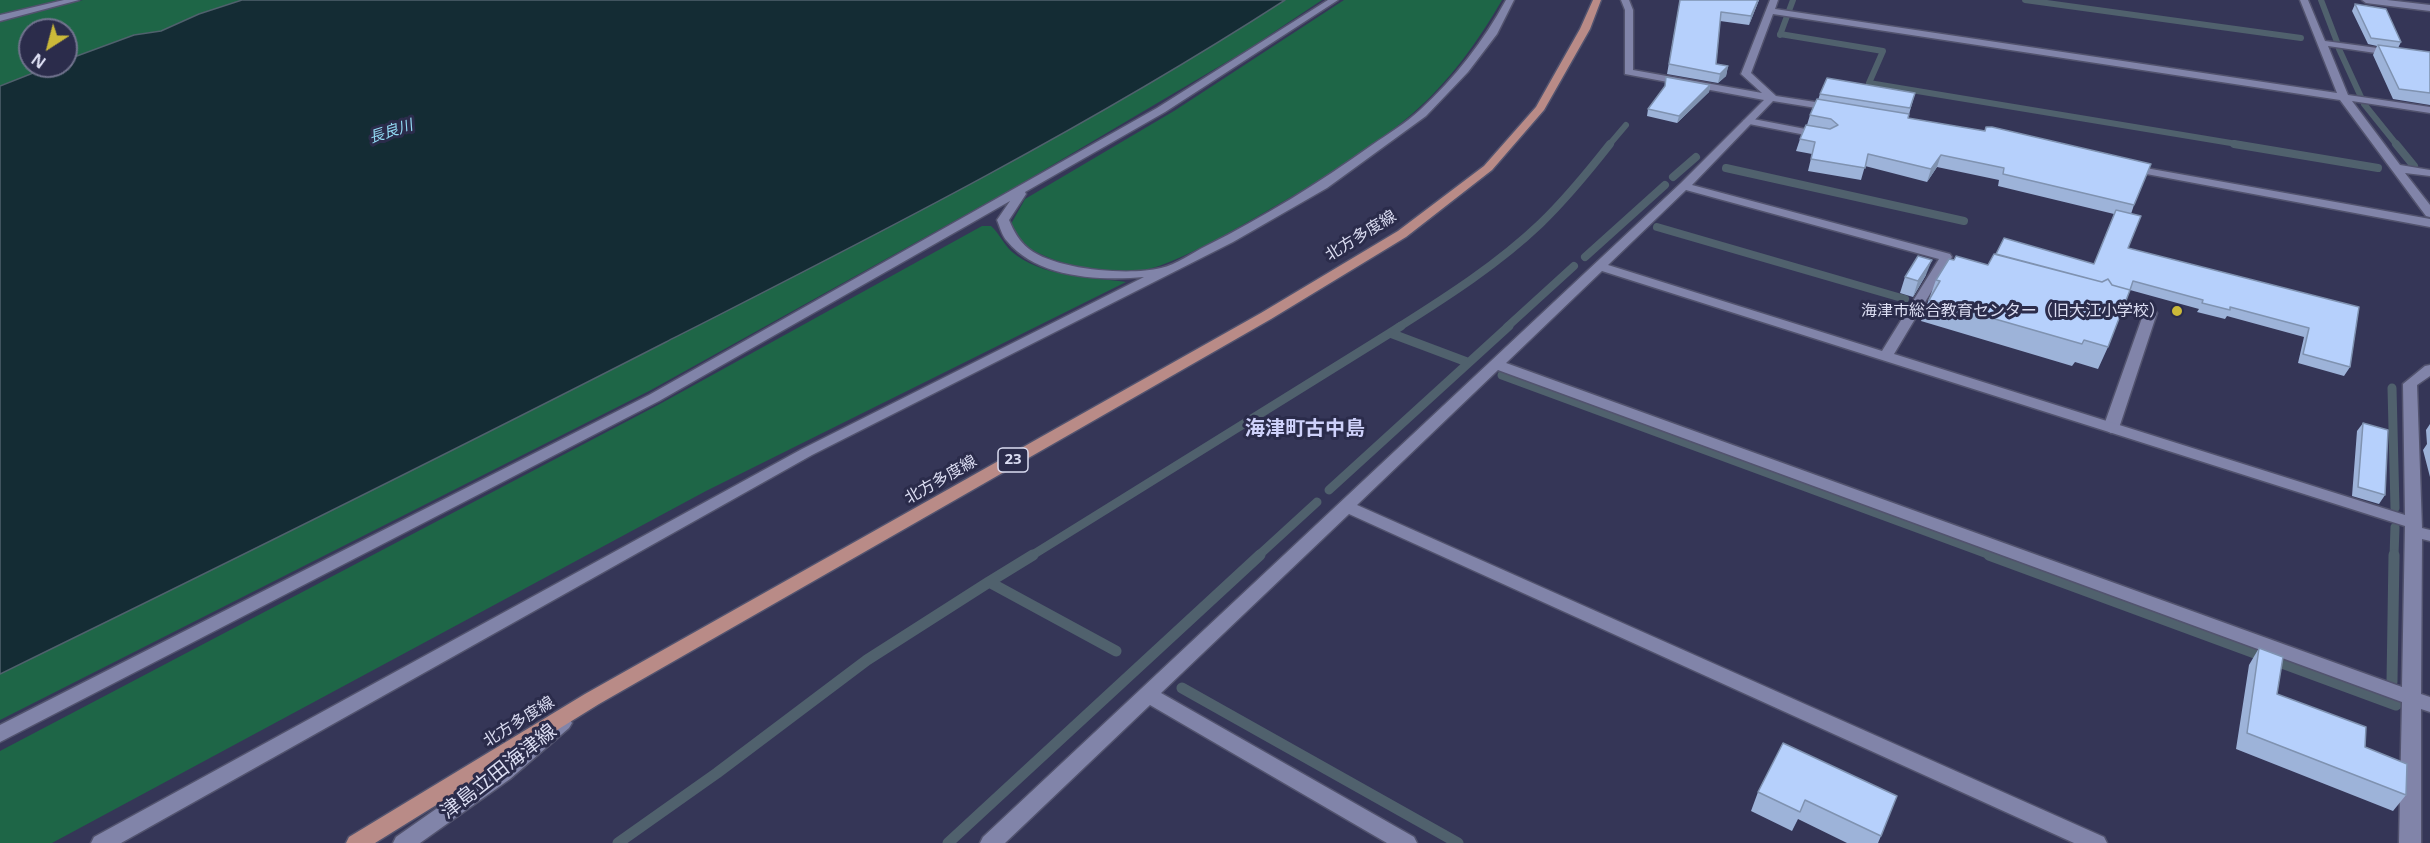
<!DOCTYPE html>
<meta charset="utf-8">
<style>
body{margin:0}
#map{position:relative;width:2430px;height:843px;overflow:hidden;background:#353657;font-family:"Open Sans",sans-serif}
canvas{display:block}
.north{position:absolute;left:18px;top:18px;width:60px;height:60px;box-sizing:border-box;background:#2b2c4b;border:2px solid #71738e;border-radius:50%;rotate:216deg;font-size:16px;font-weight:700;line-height:24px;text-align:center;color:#dbddf2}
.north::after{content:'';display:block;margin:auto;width:21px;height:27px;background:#cbb939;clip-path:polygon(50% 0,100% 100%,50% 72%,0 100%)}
</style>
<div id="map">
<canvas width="2430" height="843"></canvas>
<div class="north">N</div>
</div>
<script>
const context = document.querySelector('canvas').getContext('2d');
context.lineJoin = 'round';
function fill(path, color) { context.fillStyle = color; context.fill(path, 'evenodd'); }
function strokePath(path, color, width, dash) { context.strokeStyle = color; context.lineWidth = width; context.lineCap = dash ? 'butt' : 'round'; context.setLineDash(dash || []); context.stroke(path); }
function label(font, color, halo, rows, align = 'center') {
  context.font = font + ' "Open Sans","Noto Sans JP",sans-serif'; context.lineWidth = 6; context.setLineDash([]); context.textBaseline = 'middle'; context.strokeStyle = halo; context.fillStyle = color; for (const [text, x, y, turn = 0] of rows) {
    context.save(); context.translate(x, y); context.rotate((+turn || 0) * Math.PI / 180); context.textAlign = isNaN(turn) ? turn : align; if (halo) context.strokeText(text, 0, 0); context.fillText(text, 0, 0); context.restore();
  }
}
fill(new Path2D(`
 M 0,0 L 65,0 L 0,16 Z
 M 83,0 L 242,0 L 199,14 L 161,31 L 134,35 L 66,60 L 66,30 L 30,30 L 30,66 L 51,66 L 0,86 L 0,20 Z
 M 1285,0 L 1322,0 L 1247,50 L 1017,186 L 651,390 L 0,720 L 0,674 C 223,565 445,455 666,342 C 876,235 1087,128 1285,0 Z
 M 1344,0 L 1502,0 C 1477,43 1450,81 1412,114 C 1365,154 1307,188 1253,219 C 1223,236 1192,254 1159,266 C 1124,279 1063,268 1031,249 C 1022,243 1017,233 1011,224 L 1025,199 L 1174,111 Z
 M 982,226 L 991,226 C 999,233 1003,243 1011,251 C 1040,277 1089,277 1126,282 L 706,491 L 52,843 L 0,843 L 0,751 L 658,405 Z`), '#1e6647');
const water = new Path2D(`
 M 242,0 L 1285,0 C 1087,128 876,235 666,342 C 445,455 223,565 0,674 L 0,86 L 51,66 L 66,66 L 66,60 L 134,35 L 161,31 L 199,14 Z`);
fill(water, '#142c34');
strokePath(water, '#50616d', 1.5);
strokePath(new Path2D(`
 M 2025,0 L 2301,38
 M 2321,0 L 2337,42
 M 1780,34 L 1883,51 L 1869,83 L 2243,145
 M 1780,35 L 1793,0
 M 2339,49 L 2361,97
 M 2364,104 L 2397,145
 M 1609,145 L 1626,125`), '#50616d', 6);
strokePath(new Path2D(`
 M 2234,144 L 2378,168
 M 2396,144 L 2414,166
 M 1726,168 L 1964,221
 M 1673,177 L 1696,157
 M 1657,227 L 1905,299
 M 1585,257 L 1665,185
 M 1399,327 C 1448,296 1498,264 1540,224 C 1566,199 1588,172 1610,144
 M 1507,327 L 1574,266`), '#50616d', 8);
strokePath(new Path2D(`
 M 1401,326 L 1390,333 L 1467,362
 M 1502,375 L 1993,556
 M 2392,388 L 2395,508
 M 1329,490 L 1509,326
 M 1031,556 L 1390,333
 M 1258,556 L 1317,502
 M 2394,556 L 2395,527`), '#50616d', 9);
strokePath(new Path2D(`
 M 1033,555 L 989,582 L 1116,651
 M 1989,555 L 2396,705
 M 2392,682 L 2394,555
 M 1182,688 L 1458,843
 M 618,843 L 717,773 L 867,660 L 989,582
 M 948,843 L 1260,555`), '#50616d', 11);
const lane = new Path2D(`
 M 64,0 L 79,0 L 0,21 L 0,15 Z
 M 1328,0 L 1338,0 L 1165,112 L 1025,192 L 1026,194 L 1009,220 C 1014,232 1019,241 1029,249 C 1056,270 1129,276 1161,268 C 1176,265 1192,253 1206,246 C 1264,217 1319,183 1372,145 C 1388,134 1406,123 1420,110 C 1455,78 1483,42 1506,0 L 1514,0 L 1497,34 L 1468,72 L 1426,116 L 1327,188 L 1233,242 L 812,455 L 121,843 L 91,843 L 94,837 L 802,449 L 1144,277 C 1100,281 1037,278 1007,241 C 1002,236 1000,227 997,220 L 1010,201 L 659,401 L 0,742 L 0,725 L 649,395 L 1157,108 Z
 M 1748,118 L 1821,132 L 1826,135 L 1821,138 L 1744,123 L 1743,121 Z
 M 2108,297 L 2155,310 L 2157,313 L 2119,428 L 2111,433 L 2103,428 L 2143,315 L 2103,304 L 2101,301 Z`);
const street = new Path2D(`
 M 1621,0 L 1629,0 L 1633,10 L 1633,70 L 1762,93 L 1741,74 L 1770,0 L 1778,0 L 1775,9 L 2337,93 L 2300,0 L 2308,0 L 2325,41 L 2430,55 L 2430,61 L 2328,46 L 2348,95 L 2430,107 L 2430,113 L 2352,101 L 2400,165 L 2430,170 L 2430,176 L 2405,173 L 2430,205 L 2430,217 L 2426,216 L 2340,100 L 1773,14 L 1751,73 L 1776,96 L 1835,105 L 1840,108 L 1835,111 L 1773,101 L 1692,185 L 1950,254 L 1952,257 L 1894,354 L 2405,515 L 2403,384 L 2425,366 L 2430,365 L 2430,376 L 2417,385 L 2422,528 L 2430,530 L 2430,541 L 2422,539 L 2421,694 L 2430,697 L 2430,712 L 2421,709 L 2421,843 L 2399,843 L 2402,702 L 1498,370 L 1357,505 L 2104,837 L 2107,843 L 2074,843 L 1349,514 L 1161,693 L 1414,837 L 1417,843 L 1387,843 L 1150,705 L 1005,843 L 980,843 L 983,837 L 1681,183 L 1764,100 L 1625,74 L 1625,10 ZM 1686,190 L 1939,259 L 1882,351 L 1608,265 ZM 1602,271 L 2405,526 L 2402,687 L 1506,363 Z
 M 2362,0 L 2387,0 L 2430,5 L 2430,11 L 2366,3 Z
 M 2129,165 L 2430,219 L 2430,227 L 2125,170 L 2125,166 Z`);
const secondary = new Path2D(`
 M 562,715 L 569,718 L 572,723 L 569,728 L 510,779 L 420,843 L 393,843 L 396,837 L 496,767 L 555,718 Z`);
const primary = new Path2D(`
 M 1593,0 L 1601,0 L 1590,29 L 1544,110 L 1492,170 L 1406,237 L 1271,319 L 599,704 L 375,843 L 346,843 L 349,837 L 585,694 L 1261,313 L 1398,231 L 1484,166 L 1536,107 L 1580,29 Z`);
strokePath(lane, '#52536e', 3);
strokePath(street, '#52536e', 3);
strokePath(secondary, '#52536e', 3);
strokePath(primary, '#52536e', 3);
fill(lane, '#8184a9');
fill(street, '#8184a9');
fill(secondary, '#8184a9');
fill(primary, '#b98b87');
fill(new Path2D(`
 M 1680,0 L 1759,0 L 1749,25 L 1720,21 L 1716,64 L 1728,66 L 1726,76 L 1718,83 L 1667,74 Z
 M 2355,4 L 2401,42 L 2398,48 L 2430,52 L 2430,105 L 2393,99 L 2373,55 L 2377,46 L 2368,44 L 2352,11 Z
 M 1710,85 L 1709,92 L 1677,123 L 1647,116 L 1648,109 Z
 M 1915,93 L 1908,118 L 2134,205 L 2131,214 L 2128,248 L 2359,307 L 2350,367 L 2344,376 L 2298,363 L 2304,337 L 2227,316 L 2225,319 L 2197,312 L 2199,309 L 2130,290 L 2108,347 L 2098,369 L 2075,362 L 2072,366 L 1921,321 L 1936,280 L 1954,260 L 1988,265 L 2094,264 L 2114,214 L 1998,186 L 1999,180 L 1937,167 L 1927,182 L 1865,166 L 1861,180 L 1808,171 L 1812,154 L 1796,151 L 1800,139 L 1807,125 L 1810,115 L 1818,100 L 1820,94 Z
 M 1926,275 L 1913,297 L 1900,293 L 1905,277 Z
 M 2363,423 L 2385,495 L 2379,504 L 2352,496 L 2357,431 Z
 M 2430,424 L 2430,477 L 2423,450 L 2427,444 L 2426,430 Z
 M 2259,648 L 2277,694 L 2365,747 L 2406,795 L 2393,811 L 2236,749 L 2249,665 Z
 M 1783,743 L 1881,836 L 1878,843 L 1847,843 L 1798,819 L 1792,831 L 1751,811 L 1758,792 Z`), '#9db3d9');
fill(new Path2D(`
 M 1758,0 L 1759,0 L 1749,25 L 1751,16 Z
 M 1728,66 L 1726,76 L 1718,83 L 1720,74 Z
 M 1710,85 L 1709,92 L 1677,123 L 1679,116 Z
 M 1941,155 L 1937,167 L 1927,182 L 1931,169 Z
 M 1932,260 L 1926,275 L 1913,297 L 1918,281 Z`), '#7f92b0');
const building = new Path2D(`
 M 1680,0 L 1758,0 L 1751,16 L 1721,12 L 1716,64 L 1728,66 L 1720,74 L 1669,64 Z
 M 2355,4 L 2386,9 L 2401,42 L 2371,38 Z
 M 2378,45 L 2430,52 L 2430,93 L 2399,89 Z
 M 1666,77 L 1710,85 L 1679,116 L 1648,109 L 1665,86 Z
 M 1827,78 L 1915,93 L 1910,108 L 1820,94 Z
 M 1817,99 L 1909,114 L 1908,118 L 1985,131 L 1986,127 L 1992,127 L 2151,164 L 2134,205 L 2003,174 L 2004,168 L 1941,155 L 1931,169 L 1868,154 L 1865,168 L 1811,159 L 1815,142 L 1800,139 L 1806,125 L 1830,129 L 1838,125 L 1831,119 L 1810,115 Z
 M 2116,210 L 2141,216 L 2128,248 L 2359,307 L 2350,367 L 2303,354 L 2309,328 L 2230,307 L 2230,310 L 2202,303 L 2203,300 L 2133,281 L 2130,290 L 2112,285 L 2108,279 L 2102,282 L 1996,254 L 2004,238 L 2094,264 Z
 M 1994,254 L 2102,282 L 2108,279 L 2112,285 L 2130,290 L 2108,347 L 2084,340 L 2082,344 L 1929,300 L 1940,281 L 1936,280 L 1949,259 L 1954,260 L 1956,256 L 1988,265 Z
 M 1918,256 L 1932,260 L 1918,281 L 1905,277 Z
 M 2363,423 L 2388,430 L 2385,495 L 2358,487 Z
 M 2259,648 L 2283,657 L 2277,694 L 2366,727 L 2365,747 L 2407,764 L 2406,795 L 2247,733 Z
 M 1783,743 L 1897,796 L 1881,836 L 1805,800 L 1800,812 L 1758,792 Z`);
fill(building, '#b6d0fc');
strokePath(building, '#7f92b0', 1.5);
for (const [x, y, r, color] of [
 [2177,311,6,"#cbb939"]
]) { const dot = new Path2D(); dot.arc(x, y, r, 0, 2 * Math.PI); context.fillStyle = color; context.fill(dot); strokePath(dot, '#2b2c4b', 2); }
label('italic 15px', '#92daf3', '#2b2c4b', [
 ["長良川",391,132,-18]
]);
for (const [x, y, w] of [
 [1013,460,30]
]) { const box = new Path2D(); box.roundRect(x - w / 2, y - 12, w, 24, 4.5); context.fillStyle = '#2b2c4b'; context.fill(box); strokePath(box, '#dbddf2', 1.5); }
label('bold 15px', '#dbddf2', null, [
 ["23",1013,460]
]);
label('16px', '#dbddf2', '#2b2c4b', [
 ["北方多度線",1361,236,-32],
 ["北方多度線",941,480,-30],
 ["北方多度線",519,722,-32]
]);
label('16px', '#dbddf2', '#2b2c4b', [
 ["海津市総合教育センター（旧大江小学校）",2165,311]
], 'right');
label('bold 20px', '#ced1fa', '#2b2c4b', [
 ["海津町古中島",1305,429]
]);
label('20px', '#dbddf2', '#2b2c4b', [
 ["津島立田海津線",499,772,-38]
]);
</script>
